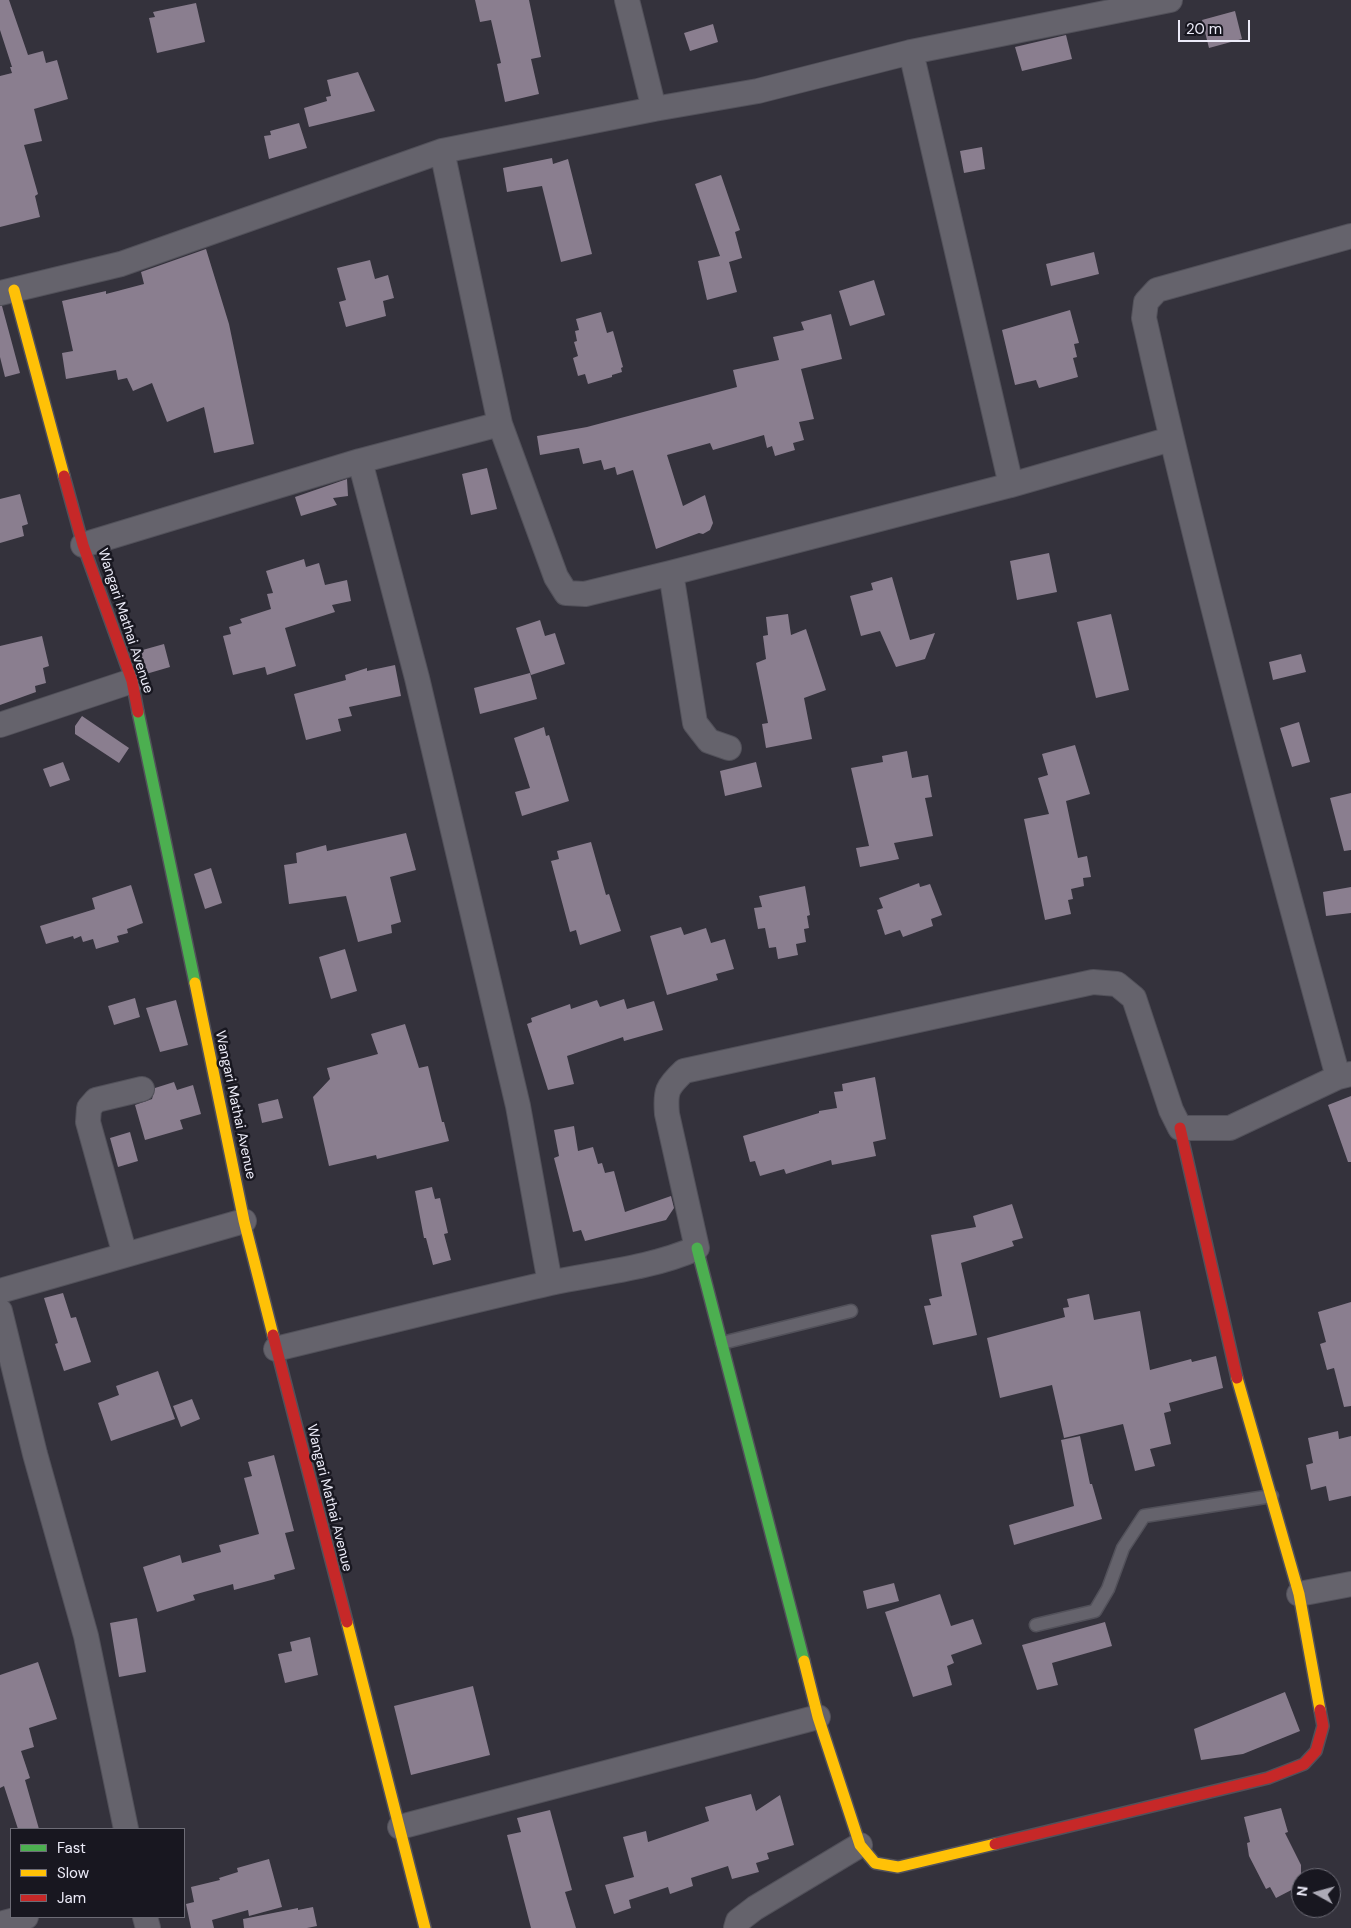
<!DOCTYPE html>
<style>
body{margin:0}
#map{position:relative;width:1351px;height:1928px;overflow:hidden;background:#34323c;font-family:"DM Sans",sans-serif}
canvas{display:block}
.legend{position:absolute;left:10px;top:1828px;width:175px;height:90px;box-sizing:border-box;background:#181720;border:1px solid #6d6c76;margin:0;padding:6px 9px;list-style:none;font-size:15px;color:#ecebf8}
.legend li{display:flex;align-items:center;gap:10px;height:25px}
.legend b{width:25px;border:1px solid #6d6c76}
.north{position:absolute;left:1291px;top:1868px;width:50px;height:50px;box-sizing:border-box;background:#181720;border:1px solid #6d6c76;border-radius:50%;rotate:277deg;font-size:14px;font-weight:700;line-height:20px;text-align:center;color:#ecebf8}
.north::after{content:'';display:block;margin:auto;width:18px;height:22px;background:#acaab6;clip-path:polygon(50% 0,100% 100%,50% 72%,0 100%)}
.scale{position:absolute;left:1178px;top:20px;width:72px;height:22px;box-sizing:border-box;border:2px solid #ecebf8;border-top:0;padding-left:6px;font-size:15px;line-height:18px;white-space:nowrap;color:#ecebf8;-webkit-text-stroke:4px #181720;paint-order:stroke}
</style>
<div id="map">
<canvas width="1351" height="1928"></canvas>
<ul class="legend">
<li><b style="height:6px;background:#4caf50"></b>Fast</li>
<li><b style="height:6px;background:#ffc107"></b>Slow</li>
<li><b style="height:6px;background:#c62828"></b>Jam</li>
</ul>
<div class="north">N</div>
<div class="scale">20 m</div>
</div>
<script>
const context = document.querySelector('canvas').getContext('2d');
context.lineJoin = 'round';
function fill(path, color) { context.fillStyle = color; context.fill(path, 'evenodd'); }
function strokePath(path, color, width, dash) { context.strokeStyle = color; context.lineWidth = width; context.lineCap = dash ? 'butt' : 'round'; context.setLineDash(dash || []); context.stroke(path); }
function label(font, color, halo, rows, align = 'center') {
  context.font = font + ' "DM Sans",sans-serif'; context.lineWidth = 5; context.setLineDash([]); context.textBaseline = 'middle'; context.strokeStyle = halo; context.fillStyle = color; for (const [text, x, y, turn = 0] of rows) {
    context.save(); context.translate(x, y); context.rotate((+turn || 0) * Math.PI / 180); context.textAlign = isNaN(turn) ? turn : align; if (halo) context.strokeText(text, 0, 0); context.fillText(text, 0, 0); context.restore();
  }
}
fill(new Path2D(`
 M 0,0 L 9,0 L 28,55 L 43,51 L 46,63 L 57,60 L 68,99 L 34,109 L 42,141 L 24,145 L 38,194 L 35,196 L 40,217 L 0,227 L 0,76 L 12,73 L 10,67 L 12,67 L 0,30 Z
 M 475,0 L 529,0 L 541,57 L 531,59 L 539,94 L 505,102 L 497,64 L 501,63 L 491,20 L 480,22 Z
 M 196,3 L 205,42 L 157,53 L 149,18 L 155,17 L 153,12 Z
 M 1235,11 L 1242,39 L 1209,48 L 1202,20 Z
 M 713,24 L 718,42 L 690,51 L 684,33 Z
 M 1066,35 L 1072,59 L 1022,71 L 1015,47 Z
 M 358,72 L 375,111 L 309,127 L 304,108 L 327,101 L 326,97 L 331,96 L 327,80 Z
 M 299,123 L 307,148 L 269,159 L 264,136 L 271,135 L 270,131 Z
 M 982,147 L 985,169 L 964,173 L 960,151 Z
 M 552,158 L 553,164 L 568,159 L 592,254 L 561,262 L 542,186 L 507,192 L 503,168 Z
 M 721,175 L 740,230 L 735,232 L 742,258 L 729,262 L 737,292 L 707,300 L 698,261 L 720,256 L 695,184 Z
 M 206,249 L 229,324 L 254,444 L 214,453 L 204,407 L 167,422 L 152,383 L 133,391 L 127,378 L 118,380 L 116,370 L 66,379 L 62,353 L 73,351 L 62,301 L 106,291 L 106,294 L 144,284 L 141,272 Z
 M 1094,252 L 1099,274 L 1051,286 L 1046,264 Z
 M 370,260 L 375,279 L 388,275 L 394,298 L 383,301 L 386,316 L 346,327 L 339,302 L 346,300 L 337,268 Z
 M 874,280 L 885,315 L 850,326 L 839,291 Z
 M 0,306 L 2,306 L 20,373 L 5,377 L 0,357 Z
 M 1070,310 L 1079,343 L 1074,344 L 1077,357 L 1073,358 L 1078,377 L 1039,388 L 1036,380 L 1015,385 L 1002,330 Z
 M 601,312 L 607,333 L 613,331 L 623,367 L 621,368 L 622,372 L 612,375 L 612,377 L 588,384 L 585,374 L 578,376 L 573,358 L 578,356 L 574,342 L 577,341 L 575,331 L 579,330 L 576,319 Z
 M 831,314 L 842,359 L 801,369 L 814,419 L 799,422 L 804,440 L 793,443 L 795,450 L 775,456 L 772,446 L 767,448 L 764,435 L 713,450 L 710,443 L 667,455 L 683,506 L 705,495 L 713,523 L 710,530 L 703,534 L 699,533 L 656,549 L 633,470 L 617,475 L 615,467 L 604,470 L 601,460 L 583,464 L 579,448 L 540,455 L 537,436 L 587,427 L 737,387 L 733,370 L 779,360 L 773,337 L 804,330 L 801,322 Z
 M 487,468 L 497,509 L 471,515 L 462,474 Z
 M 347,479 L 348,496 L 333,498 L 337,505 L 301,516 L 295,497 Z
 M 20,494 L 28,524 L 22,526 L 24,536 L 0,543 L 0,499 Z
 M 1049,553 L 1057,592 L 1017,600 L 1010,561 Z
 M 304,559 L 306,567 L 319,563 L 325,585 L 347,580 L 351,601 L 332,605 L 335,612 L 285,628 L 296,666 L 267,675 L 265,667 L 233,675 L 223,636 L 231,634 L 229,627 L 242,623 L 240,619 L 271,609 L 267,594 L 273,593 L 266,571 Z
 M 892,577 L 910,640 L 935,633 L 925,659 L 896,667 L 880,631 L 861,636 L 850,596 L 873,590 L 871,583 Z
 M 788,614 L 791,635 L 806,629 L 826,690 L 804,698 L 812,739 L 766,748 L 762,724 L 768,723 L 756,663 L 766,659 L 763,636 L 768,635 L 766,617 Z
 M 1111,614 L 1129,690 L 1096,698 L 1077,622 Z
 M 540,620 L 545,636 L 555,633 L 565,664 L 531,675 L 516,628 Z
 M 42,636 L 49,666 L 43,668 L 46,683 L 35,686 L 36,692 L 0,705 L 0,646 Z
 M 164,644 L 170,667 L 146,674 L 139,651 Z
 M 1301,654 L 1306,672 L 1273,680 L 1269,662 Z
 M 395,665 L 401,696 L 349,707 L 352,716 L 338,719 L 341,731 L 306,740 L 294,694 L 346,680 L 345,675 L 367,668 L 367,671 Z
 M 530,673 L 537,699 L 480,714 L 474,688 Z
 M 82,716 L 129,748 L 119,763 L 75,734 L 75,726 Z
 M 1299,722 L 1310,762 L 1292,767 L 1280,728 Z
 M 544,727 L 546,736 L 549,735 L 569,801 L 522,816 L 515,792 L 530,788 L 514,738 Z
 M 1075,745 L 1090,794 L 1066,801 L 1078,858 L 1087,856 L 1091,877 L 1083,878 L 1084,886 L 1071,889 L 1073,899 L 1068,900 L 1071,914 L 1045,920 L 1024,819 L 1049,814 L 1038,778 L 1048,775 L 1042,754 Z
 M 907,751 L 912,778 L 928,775 L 932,797 L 925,798 L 933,836 L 894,843 L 899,859 L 860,867 L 856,848 L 869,846 L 851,768 L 883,762 L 882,756 Z
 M 63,762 L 70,780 L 50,787 L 43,769 Z
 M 756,762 L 762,787 L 725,796 L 720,771 Z
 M 1351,793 L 1351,850 L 1344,851 L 1330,798 Z
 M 406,833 L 416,870 L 390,877 L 401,922 L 391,925 L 392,933 L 358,942 L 346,896 L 289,904 L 284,865 L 297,863 L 296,853 L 326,845 L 327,851 Z
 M 591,842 L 606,895 L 609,894 L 621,931 L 580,945 L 576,930 L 570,932 L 551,861 L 559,859 L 557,851 Z
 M 211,868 L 222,903 L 205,909 L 194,874 Z
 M 919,883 L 920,887 L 930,884 L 942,915 L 931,919 L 933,926 L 903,937 L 900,930 L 885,935 L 877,910 L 883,908 L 879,898 Z
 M 131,885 L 143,923 L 127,929 L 128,933 L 117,936 L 119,942 L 96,949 L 93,939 L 83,942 L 81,936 L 74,939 L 73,936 L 46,944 L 40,926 L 95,909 L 92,898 Z
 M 805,886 L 810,915 L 807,916 L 809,928 L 804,929 L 806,942 L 796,944 L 798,955 L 778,959 L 776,947 L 769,948 L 765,928 L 758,929 L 754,908 L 762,907 L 759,896 Z
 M 1351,887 L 1351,913 L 1326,916 L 1323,892 Z
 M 681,927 L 684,935 L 706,928 L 711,943 L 725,939 L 734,969 L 716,974 L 718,980 L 667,995 L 650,936 Z
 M 345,949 L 357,991 L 331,999 L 319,957 Z
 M 135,998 L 140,1017 L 114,1025 L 108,1006 Z
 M 624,999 L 627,1009 L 654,1001 L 663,1030 L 624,1041 L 623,1037 L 567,1056 L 574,1084 L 548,1090 L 527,1024 L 532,1022 L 531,1018 L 570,1004 L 571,1009 L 597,1000 L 600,1007 Z
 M 176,1000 L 188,1045 L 160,1052 L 146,1008 Z
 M 405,1024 L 419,1068 L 428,1066 L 442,1122 L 444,1122 L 449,1141 L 377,1159 L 376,1155 L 329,1166 L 313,1097 L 330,1079 L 327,1068 L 378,1054 L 371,1034 Z
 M 875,1077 L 886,1139 L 873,1142 L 876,1156 L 832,1165 L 831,1160 L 786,1174 L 784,1169 L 760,1176 L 755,1161 L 750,1162 L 743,1136 L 819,1113 L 819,1111 L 837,1108 L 834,1092 L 843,1091 L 842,1084 Z
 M 174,1082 L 177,1090 L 193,1085 L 201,1114 L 180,1120 L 183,1129 L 145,1140 L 135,1105 L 152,1099 L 155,1088 Z
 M 1351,1096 L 1351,1162 L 1348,1162 L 1328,1105 Z
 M 278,1099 L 283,1118 L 262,1123 L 258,1104 Z
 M 574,1126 L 578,1151 L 593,1147 L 598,1164 L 602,1163 L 605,1173 L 614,1171 L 625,1212 L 671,1196 L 674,1208 L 666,1220 L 585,1241 L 581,1230 L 573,1232 L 554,1158 L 559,1156 L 554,1130 Z
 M 130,1132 L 138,1161 L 118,1167 L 110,1138 Z
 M 432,1187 L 435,1199 L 440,1198 L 448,1233 L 444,1234 L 451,1260 L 433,1265 L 426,1238 L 424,1238 L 415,1191 Z
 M 1012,1204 L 1023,1238 L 1012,1241 L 1014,1246 L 961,1263 L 977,1335 L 933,1345 L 924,1306 L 931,1305 L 929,1299 L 942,1296 L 931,1235 L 976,1227 L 973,1216 Z
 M 63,1293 L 71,1318 L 76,1317 L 91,1362 L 64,1371 L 55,1344 L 58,1343 L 44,1298 Z
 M 1089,1294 L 1094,1320 L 1140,1311 L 1150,1370 L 1191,1359 L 1192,1362 L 1216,1356 L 1223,1388 L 1169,1403 L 1171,1411 L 1164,1413 L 1171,1444 L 1150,1449 L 1155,1466 L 1135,1471 L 1123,1424 L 1064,1438 L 1052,1385 L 1000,1398 L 987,1338 L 1065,1317 L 1063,1308 L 1069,1307 L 1067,1299 Z
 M 1351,1302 L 1351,1406 L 1344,1407 L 1334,1368 L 1327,1370 L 1320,1344 L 1326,1342 L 1318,1312 Z
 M 158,1371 L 175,1419 L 111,1441 L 98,1403 L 119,1395 L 116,1386 Z
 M 192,1399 L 200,1419 L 181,1427 L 173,1406 Z
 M 1338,1431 L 1339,1439 L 1351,1436 L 1351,1496 L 1329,1501 L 1326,1486 L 1311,1490 L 1306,1465 L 1313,1463 L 1308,1438 Z
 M 1080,1436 L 1090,1484 L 1092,1484 L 1102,1519 L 1014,1545 L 1009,1525 L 1074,1506 L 1061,1440 Z
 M 274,1455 L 294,1531 L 285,1533 L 295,1569 L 274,1575 L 275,1579 L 234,1590 L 233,1584 L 193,1595 L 195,1600 L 157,1612 L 143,1567 L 180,1555 L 182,1563 L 221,1552 L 219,1545 L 259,1534 L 244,1478 L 252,1476 L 248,1462 Z
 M 894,1583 L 899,1601 L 867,1609 L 863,1591 Z
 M 940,1594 L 951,1626 L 973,1619 L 982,1644 L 951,1655 L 954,1663 L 947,1666 L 952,1685 L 913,1697 L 885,1612 Z
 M 137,1618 L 146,1672 L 119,1677 L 110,1623 Z
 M 1105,1622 L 1112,1646 L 1052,1663 L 1058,1685 L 1037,1690 L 1022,1645 Z
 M 310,1637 L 318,1675 L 285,1683 L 278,1654 L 292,1651 L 290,1642 Z
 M 38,1662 L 57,1719 L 29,1728 L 34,1747 L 21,1751 L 30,1778 L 25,1780 L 39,1829 L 18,1829 L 4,1786 L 0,1788 L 0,1675 Z
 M 473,1686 L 490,1755 L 411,1775 L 394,1706 Z
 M 1285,1692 L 1300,1731 L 1243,1754 L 1201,1760 L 1194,1729 Z
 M 751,1794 L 756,1811 L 780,1795 L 794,1845 L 767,1853 L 769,1859 L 756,1863 L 759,1872 L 732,1879 L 728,1866 L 691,1878 L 693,1886 L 670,1894 L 668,1887 L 629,1900 L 631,1908 L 614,1914 L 605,1885 L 634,1877 L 623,1837 L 646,1831 L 648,1842 L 709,1821 L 705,1807 Z
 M 1281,1808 L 1288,1832 L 1285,1833 L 1301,1865 L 1301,1885 L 1276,1898 L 1270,1887 L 1266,1889 L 1249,1856 L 1247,1843 L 1250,1842 L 1244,1817 Z
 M 550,1810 L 572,1890 L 565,1892 L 576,1928 L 531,1928 L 507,1835 L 521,1832 L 517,1818 Z
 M 269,1859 L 282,1907 L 249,1916 L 248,1910 L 212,1920 L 214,1928 L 191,1928 L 186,1904 L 194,1902 L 191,1887 L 220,1880 L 219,1878 L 238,1872 L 237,1868 Z
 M 313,1907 L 317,1926 L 307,1928 L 244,1928 L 243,1919 L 298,1908 L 298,1910 Z`), '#8a7e8f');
const lane = new Path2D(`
 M 722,1343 L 851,1311
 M 1036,1625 L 1095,1611 L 1108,1589 L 1123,1548 L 1144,1516 L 1272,1496`);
const street = new Path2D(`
 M 627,0 L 654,109
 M 911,52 L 1011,485
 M 442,151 L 500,424 L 556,577 L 566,593 L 585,594 L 671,573 L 1011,485 L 1171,439
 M 1351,236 L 1157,290 L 1146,302 L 1144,318 C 1201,572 1269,825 1338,1077 L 1351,1074
 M 0,293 L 121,264 L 442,151 L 654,109 L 758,91 L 911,52 L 1170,0
 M 360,461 L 417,678 L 518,1106 L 550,1283
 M 83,545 L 360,461 L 500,424
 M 671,573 L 695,723 L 709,741 L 729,748
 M 0,725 L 132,681
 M 125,1255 L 88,1122 L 89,1108 L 96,1100 L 142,1089
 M 0,1291 L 244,1221
 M 0,1311 L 35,1454 L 86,1636 L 126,1829
 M 276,1349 C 367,1327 458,1304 550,1283 C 598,1273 652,1268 697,1248 L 667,1114 C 665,1091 667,1087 684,1071 L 1093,982 L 1117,984 L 1134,998 L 1171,1110 L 1180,1128 L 1230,1128 L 1338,1077
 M 1299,1594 L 1351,1584
 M 400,1827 L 818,1717
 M 145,1917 L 148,1928
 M 0,1924 L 26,1917
 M 736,1928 L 738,1921 L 755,1908 L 860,1845`);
const fast = new Path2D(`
 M 138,712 L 195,983
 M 697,1248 L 804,1661`);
const slow = new Path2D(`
 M 14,290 L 64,476
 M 195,983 L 244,1221 L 273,1335
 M 1237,1378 L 1299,1594 L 1320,1710
 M 347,1622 L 425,1928
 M 804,1661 L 818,1717 L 860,1845 L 875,1863 L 898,1867 L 995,1844`);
const jam = new Path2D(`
 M 64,476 L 83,545 L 132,681 L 138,712
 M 1180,1128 L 1237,1378
 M 273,1335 L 347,1622
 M 995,1844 L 1268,1778 L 1304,1764 L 1316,1751 L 1323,1726 L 1320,1710`);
strokePath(lane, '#52515a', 15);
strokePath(street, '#52515a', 26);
strokePath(fast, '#52515a', 14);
strokePath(slow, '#52515a', 14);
strokePath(jam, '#52515a', 14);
strokePath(lane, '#65636c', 12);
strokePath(street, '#65636c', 24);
strokePath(fast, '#4caf50', 11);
strokePath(slow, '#ffc107', 11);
strokePath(jam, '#c62828', 11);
label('14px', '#ecebf8', '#181720', [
 ["Wangari Mathai Avenue",125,621,72],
 ["Wangari Mathai Avenue",235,1105,78],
 ["Wangari Mathai Avenue",329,1498,76]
]);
</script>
